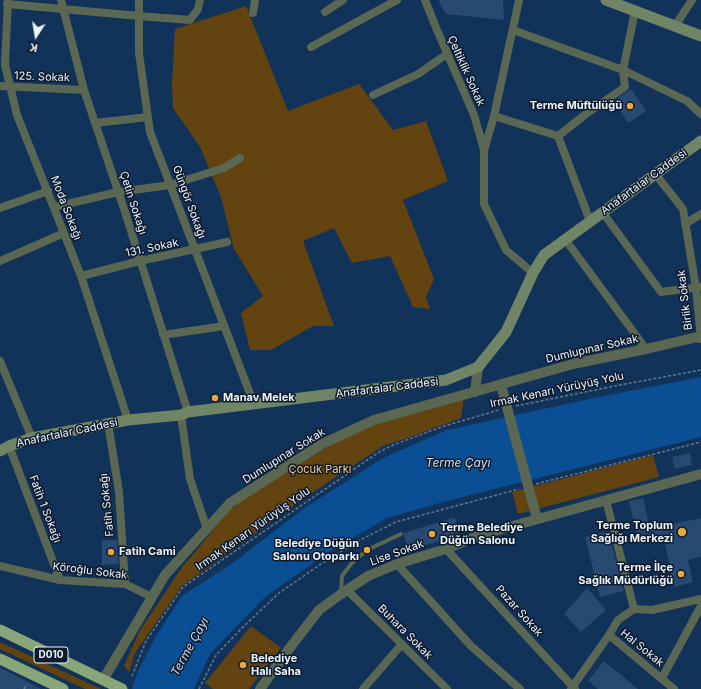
<!DOCTYPE html>
<meta charset="utf-8">
<style>
body{margin:0}
#map{position:relative;width:701px;height:689px;overflow:hidden;background:#113259;font-family:Inter,sans-serif}
canvas{display:block}
.north{position:absolute;left:16px;top:16px;width:40px;height:40px;-webkit-text-stroke:3px #0c1a2b;paint-order:stroke;rotate:192deg;font-size:11px;font-weight:700;line-height:16px;text-align:center;color:#edf4fe}
.north::after{content:'';display:block;margin:auto;width:14px;height:18px;background:#edf4fe;clip-path:polygon(50% 0,100% 100%,50% 72%,0 100%)}
</style>
<div id="map">
<canvas width="701" height="689"></canvas>
<div class="north">K</div>
</div>
<script>
const context = document.querySelector('canvas').getContext('2d');
context.lineJoin = 'round';
function fill(path, color) { context.fillStyle = color; context.fill(path, 'evenodd'); }
function strokePath(path, color, width, dash) { context.strokeStyle = color; context.lineWidth = width; context.lineCap = dash ? 'butt' : 'round'; context.setLineDash(dash || []); context.stroke(path); }
function label(font, color, halo, rows, align = 'center') {
  context.font = font + ' Inter,sans-serif'; context.lineWidth = 3; context.setLineDash([]); context.textBaseline = 'middle'; context.strokeStyle = halo; context.fillStyle = color; for (const [text, x, y, turn = 0] of rows) {
    context.save(); context.translate(x, y); context.rotate((+turn || 0) * Math.PI / 180); context.textAlign = isNaN(turn) ? turn : align; if (halo) context.strokeText(text, 0, 0); context.fillText(text, 0, 0); context.restore();
  }
}
fill(new Path2D(`
 M 246,6 L 288,111 L 359,84 L 393,130 L 426,121 L 448,181 L 403,200 L 434,279 L 426,297 L 430,309 L 413,307 L 390,256 L 352,263 L 334,228 L 303,241 L 334,326 L 313,326 L 271,350 L 250,350 L 241,313 L 263,296 L 234,249 L 221,197 L 200,147 L 173,108 L 172,84 L 175,29 Z
 M 465,391 L 461,418 L 413,436 L 383,446 L 309,495 L 182,586 L 135,653 L 129,672 L 124,666 L 139,632 L 182,567 L 201,545 L 224,515 L 249,495 L 342,438 L 389,417 Z
 M 653,455 L 659,477 L 518,514 L 512,492 Z
 M 251,626 L 281,648 L 249,689 L 213,689 L 205,683 Z
 M 0,642 L 101,689 L 85,689 L 0,649 Z`), '#63430f');
fill(new Path2D(`
 M 701,377 L 701,437 L 443,502 L 387,518 L 326,554 L 265,597 L 210,654 L 194,689 L 132,689 L 137,673 L 156,636 L 182,596 L 234,562 L 306,507 L 383,458 L 447,430 L 594,398 Z`), '#0a4e94');
fill(new Path2D(`
 M 438,0 L 503,0 L 504,20 L 446,14 Z
 M 631,89 L 646,111 L 628,123 L 614,101 Z
 M 690,453 L 692,465 L 675,469 L 672,457 Z
 M 643,498 L 650,529 L 701,518 L 701,557 L 688,560 L 693,582 L 674,587 L 664,538 L 639,544 L 629,501 Z
 M 455,517 L 460,535 L 408,550 L 404,536 L 404,533 Z
 M 608,531 L 624,591 L 600,597 L 585,537 Z
 M 102,540 L 117,540 L 118,564 L 102,565 Z
 M 587,588 L 606,610 L 581,632 L 564,614 Z
 M 604,661 L 638,689 L 598,689 L 588,681 Z
 M 0,668 L 9,672 L 41,689 L 0,689 Z`), '#284972');
strokePath(new Path2D(`
 M 516,406 L 620,385 L 701,370
 M 536,484 L 701,442
 M 132,676 L 146,641 L 183,587 L 379,452 L 393,445 L 444,426 L 499,410
 M 24,689 L 27,684
 M 199,689 L 216,655 L 244,626 L 279,593 L 321,564 L 358,541 L 396,522 L 519,489`), '#617995', 1.5, [3, 2]);
strokePath(new Path2D(`
 M 341,593 L 342,576 L 352,563 L 367,550 L 401,534`), '#5a6753', 4);
strokePath(new Path2D(`
 M 8,0 L 5,65 L 17,115 L 81,276 L 128,420
 M 61,0 L 84,90 L 126,215 L 188,412
 M 139,0 L 139,53 L 150,132 L 254,404
 M 425,0 L 437,30 L 474,115 L 484,150
 M 519,0 L 494,116 L 484,151 L 484,204 L 506,250 L 533,273
 M 7,4 L 139,16 L 190,20 L 198,9 L 200,0
 M 325,12 L 343,0
 M 253,13 L 255,0
 M 675,26 L 692,0
 M 513,30 L 623,70 L 687,101 L 701,114
 M 311,47 L 397,0
 M 0,86 L 84,90
 M 373,95 L 418,74 L 447,54
 M 494,116 L 558,136 L 586,114 L 625,87 L 623,70 L 635,11
 M 95,123 L 148,117
 M 558,136 L 590,221
 M 656,175 L 683,209 L 696,288 L 701,339
 M 54,207 L 118,192 L 170,185 L 224,168 L 240,158
 M 0,208 L 48,191
 M 603,213 L 661,292 L 700,287
 M 685,224 L 701,214
 M 565,239 L 646,349
 M 0,261 L 64,233
 M 81,276 L 140,261 L 227,242
 M 163,335 L 224,326
 M 0,361 L 32,438
 M 181,415 L 190,479 L 207,529
 M 108,423 L 119,492 L 125,584
 M 9,446 L 60,580
 M 606,500 L 634,609
 M 446,549 L 575,689
 M 397,564 L 471,646 L 520,689
 M 0,566 L 60,580 L 125,584 L 152,597
 M 347,590 L 447,689
 M 609,635 L 618,620 L 634,609 L 652,610 L 701,599
 M 662,678 L 701,606
 M 363,689 L 402,644
 M 571,689 L 609,635 L 674,689`), '#5a6753', 8);
strokePath(new Path2D(`
 M 475,392 L 478,367
 M 103,680 L 165,575 L 230,503 L 322,444 L 374,420 L 573,364 L 646,349 L 701,336
 M 260,689 L 292,645 L 319,610 L 341,594 L 368,576 L 397,564 L 446,549 L 480,535 L 701,474`), '#5a6753', 10);
strokePath(new Path2D(`
 M 606,0 L 701,36
 M 0,451 L 9,446 L 32,438 L 128,420 L 181,415 L 188,412 L 446,380 L 478,367 L 506,332 L 533,273 L 544,255 L 701,141`), '#708565', 11);
strokePath(new Path2D(`
 M 0,630 L 122,689
 M 0,659 L 63,689`), '#88a678', 11);
strokePath(new Path2D(`
 M 501,385 L 537,519`), '#5a6753', 10);
for (const [x, y, r, color] of [
 [630,106,4,"#eda83b"],
 [215,398,4,"#eda83b"],
 [682,532,5,"#eda83b"],
 [432,534,4,"#eda83b"],
 [367,550,4,"#eda83b"],
 [111,552,4,"#eda83b"],
 [681,574,4,"#eda83b"],
 [243,665,4,"#eda83b"]
]) { const dot = new Path2D(); dot.arc(x, y, r, 0, 2 * Math.PI); context.fillStyle = color; context.fill(dot); strokePath(dot, '#0c1a2b', 1.5); }
for (const [x, y, w] of [
 [51,655,34]
]) { const box = new Path2D(); box.roundRect(x - w / 2, y - 8, w, 16, 3); context.fillStyle = '#0c1a2b'; context.fill(box); strokePath(box, '#edf4fe', 1); }
label('bold 10px', '#edf4fe', null, [
 ["D010",51,655]
]);
label('11px', '#edf4fe', '#0c1a2b', [
 ["Çeltiklik Sokak",466,71,66],
 ["125. Sokak",42,77,2],
 ["Anafartalar Caddesi",644,182,-36],
 ["Güngör Sokağı",189,202,70],
 ["Çetin Sokağı",133,203,72],
 ["Moda Sokağı",66,208,69],
 ["131. Sokak",152,248,-12],
 ["Birlik Sokak",685,300,-97],
 ["Dumlupınar Sokak",592,349,-13],
 ["Anafartalar Caddesi",387,388,-7],
 ["Irmak Kenarı Yürüyüş Yolu",557,390,-12],
 ["Anafartalar Caddesi",67,433,-12],
 ["Dumlupınar Sokak",284,456,-32],
 ["Fatih Sokağı",107,505,-96],
 ["Fatih 1 Sokağı",45,509,69],
 ["Irmak Kenarı Yürüyüş Yolu",253,529,-35],
 ["Lise Sokak",397,553,-20],
 ["Köroğlu Sokak",90,571,7],
 ["Pazar Sokak",519,611,48],
 ["Buhara Sokak",405,632,45],
 ["Hal Sokak",642,648,39]
]);
label('bold 11px', '#edf4fe', '#0c1a2b', [
 ["Terme Müftülüğü",622,106],
 ["Manav Melek",223,398,"left"],
 ["Terme Toplum",673,526],
 ["Sağlığı Merkezi",673,539],
 ["Terme Belediye",440,528,"left"],
 ["Düğün Salonu",440,541,"left"],
 ["Belediye Düğün",359,544],
 ["Salonu Otoparkı",359,557],
 ["Fatih Cami",119,552,"left"],
 ["Terme İlçe",673,568],
 ["Sağlık Müdürlüğü",673,581],
 ["Belediye",251,659,"left"],
 ["Halı Saha",251,672,"left"]
], 'right');
label('11px', '#f8c989', '#0c1a2b', [
 ["Çocuk Parkı",320,470]
]);
label('italic 12px', '#cedef2', '#0c1a2b', [
 ["Terme Çayı",458,463],
 ["Terme Çayı",190,647,-61]
]);
</script>
